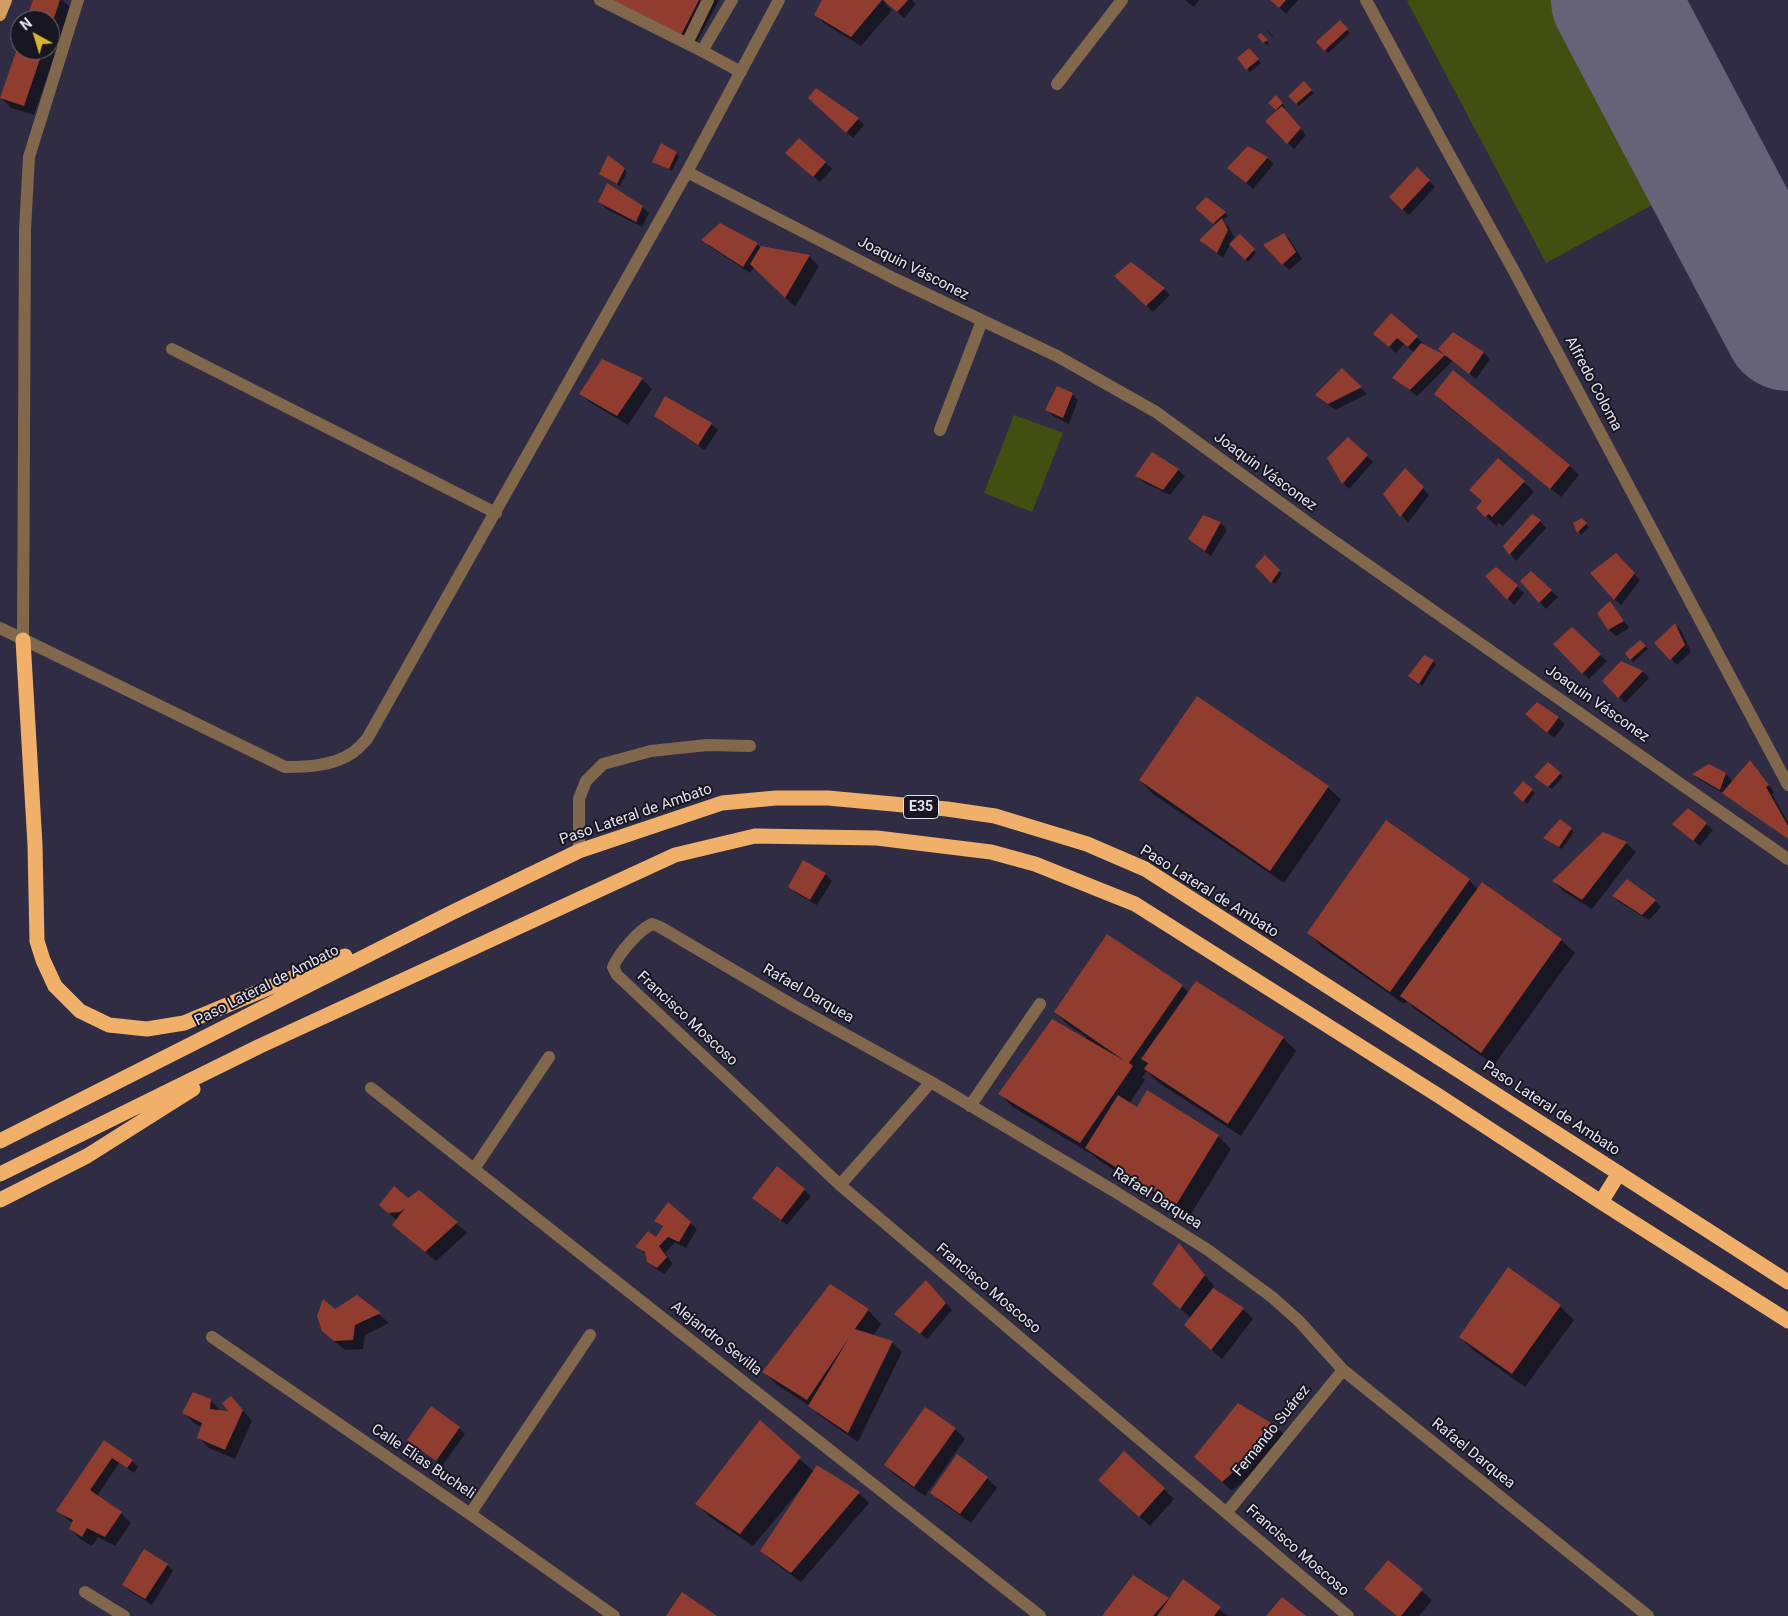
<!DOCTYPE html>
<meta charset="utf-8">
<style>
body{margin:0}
#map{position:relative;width:1788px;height:1616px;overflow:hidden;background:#302c43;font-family:Roboto,sans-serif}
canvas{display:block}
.north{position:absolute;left:10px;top:10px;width:50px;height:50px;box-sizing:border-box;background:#181620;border:1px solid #696874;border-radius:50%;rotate:321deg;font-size:14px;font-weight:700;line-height:20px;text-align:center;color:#e3e2f1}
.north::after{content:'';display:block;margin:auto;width:18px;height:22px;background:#d5b534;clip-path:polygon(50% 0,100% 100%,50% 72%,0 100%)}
</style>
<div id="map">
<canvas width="1788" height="1616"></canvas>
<div class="north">N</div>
</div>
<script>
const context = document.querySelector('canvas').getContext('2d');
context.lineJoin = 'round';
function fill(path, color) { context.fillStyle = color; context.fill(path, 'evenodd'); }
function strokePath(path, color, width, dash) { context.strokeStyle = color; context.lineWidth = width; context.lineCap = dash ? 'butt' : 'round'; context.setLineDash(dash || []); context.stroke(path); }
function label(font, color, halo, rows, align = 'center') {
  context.font = font + ' Roboto,sans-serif'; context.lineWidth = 4; context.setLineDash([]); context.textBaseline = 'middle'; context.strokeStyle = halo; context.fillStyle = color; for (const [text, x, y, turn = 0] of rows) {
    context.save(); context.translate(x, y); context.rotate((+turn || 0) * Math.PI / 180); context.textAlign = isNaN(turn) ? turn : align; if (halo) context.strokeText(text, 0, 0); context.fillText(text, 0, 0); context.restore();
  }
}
fill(new Path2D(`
 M 1409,0 L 1572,0 L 1676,192 L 1546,263 L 1407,1 Z
 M 1014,415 L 1063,433 L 1032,512 L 984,493 Z`), '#424f10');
fill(new Path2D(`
 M 35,0 L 62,0 L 71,8 L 34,115 L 11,108 L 1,98 L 20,43 L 20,50 L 50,50 L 50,20 L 28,20 Z
 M 610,0 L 719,0 L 693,49 Z
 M 823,0 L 912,0 L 916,4 L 904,18 L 886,2 L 885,4 L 892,10 L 861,46 L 825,24 L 815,14 Z
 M 1185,0 L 1199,0 L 1194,7 Z
 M 1271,0 L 1298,0 L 1286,14 Z
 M 1340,22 L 1350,33 L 1328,53 L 1318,42 Z
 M 1266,28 L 1273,36 L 1272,37 L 1266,29 Z
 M 1261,35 L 1269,43 L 1266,45 L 1259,37 Z
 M 1249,50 L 1261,63 L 1250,72 L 1239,58 Z
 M 1304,83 L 1314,93 L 1299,106 L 1290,96 Z
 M 1276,97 L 1285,107 L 1283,109 L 1306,135 L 1294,149 L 1267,121 L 1278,111 L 1270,103 Z
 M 816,104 L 858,119 L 864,125 L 853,138 Z
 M 799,140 L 832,169 L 820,182 L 793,160 Z
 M 1248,148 L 1267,158 L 1274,164 L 1253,189 L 1228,168 Z
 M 676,153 L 679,156 L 672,171 L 654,161 Z
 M 624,169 L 627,172 L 620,186 L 601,174 Z
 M 1417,169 L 1435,187 L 1409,215 L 1390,197 Z
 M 1206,199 L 1228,216 L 1223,220 L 1228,226 L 1234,237 L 1223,258 L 1201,240 L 1216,225 L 1197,208 Z
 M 600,202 L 642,207 L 649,213 L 642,227 L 606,209 Z
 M 721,225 L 757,244 L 761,248 L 809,256 L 819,266 L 795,307 L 754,267 L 750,273 L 709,246 L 703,240 Z
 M 1284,234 L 1290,240 L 1302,259 L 1289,270 L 1265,246 Z
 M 1240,235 L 1256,253 L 1248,262 L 1231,244 Z
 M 1116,276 L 1164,289 L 1170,295 L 1153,312 Z
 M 1375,334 L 1417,337 L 1423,343 L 1422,345 L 1447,357 L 1484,353 L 1490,359 L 1476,379 L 1453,360 L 1417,396 L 1394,378 L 1415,353 L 1404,344 L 1396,353 Z
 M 602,361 L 642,379 L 652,389 L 628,425 L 591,403 L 581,394 Z
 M 1342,370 L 1367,394 L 1335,410 L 1317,395 Z
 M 1072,394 L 1078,400 L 1069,424 L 1053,416 L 1047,410 Z
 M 1435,394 L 1569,465 L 1579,475 L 1561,497 L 1445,404 Z
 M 656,416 L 711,424 L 718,430 L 705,450 L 662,422 Z
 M 1152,454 L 1178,470 L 1185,476 L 1170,495 L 1143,482 L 1136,476 Z
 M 1367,456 L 1373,462 L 1349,489 L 1343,483 Z
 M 1405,470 L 1429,495 L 1408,523 L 1385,494 Z
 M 1524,482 L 1534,492 L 1503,526 L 1499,523 L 1496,526 L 1478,508 Z
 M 1204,516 L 1221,523 L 1227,530 L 1211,556 L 1189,539 Z
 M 1582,520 L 1589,527 L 1581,535 L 1574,524 Z
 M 1540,521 L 1546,528 L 1516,561 L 1504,546 Z
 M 1615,554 L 1640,580 L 1621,605 L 1614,599 Z
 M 1265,557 L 1282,574 L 1275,584 L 1256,566 Z
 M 1496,568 L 1524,593 L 1514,605 L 1508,599 Z
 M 1531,573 L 1558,597 L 1546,609 L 1540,602 Z
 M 1610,602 L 1629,628 L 1616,636 L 1609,630 L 1599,613 Z
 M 1675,624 L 1681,630 L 1691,652 L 1677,665 L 1656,643 Z
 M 1639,641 L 1648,649 L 1633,662 L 1626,654 Z
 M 1555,644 L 1600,655 L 1607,661 L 1589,679 Z
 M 1425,657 L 1436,664 L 1422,686 L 1412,679 Z
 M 1621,662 L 1643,672 L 1649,678 L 1625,703 L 1604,681 Z
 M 1558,718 L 1565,724 L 1554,738 L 1533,720 Z
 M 1548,763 L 1563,777 L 1552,789 L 1539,780 Z
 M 1710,765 L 1726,774 L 1733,782 L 1756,768 L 1774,792 L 1772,794 L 1788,822 L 1788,839 L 1725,794 L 1700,780 L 1694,775 Z
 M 1140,780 L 1328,787 L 1341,800 L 1284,883 L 1153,794 Z
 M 1523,782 L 1535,793 L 1527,804 L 1515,793 Z
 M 1706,824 L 1713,830 L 1700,846 L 1680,830 Z
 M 1571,829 L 1574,832 L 1562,849 L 1545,838 Z
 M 1626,843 L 1636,852 L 1592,909 L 1563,891 L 1553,881 Z
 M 804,862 L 825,874 L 832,881 L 817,905 L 796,893 L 789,886 Z
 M 1469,880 L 1478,889 L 1561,940 L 1575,953 L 1494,1065 L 1415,1009 L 1407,1001 L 1404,1004 L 1322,947 L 1308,933 Z
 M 1613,896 L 1655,901 L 1661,907 L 1649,920 L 1619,902 Z
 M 1182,986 L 1189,993 L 1283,1038 L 1296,1051 L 1241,1136 L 1159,1083 L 1147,1071 L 1142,1077 L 1145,1080 L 1129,1104 L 1137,1108 L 1218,1136 L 1231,1149 L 1189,1217 L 1100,1161 L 1093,1155 L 1013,1107 L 1000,1094 L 1085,1039 L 1086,1037 L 1068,1025 L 1055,1012 Z
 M 804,1190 L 811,1196 L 787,1225 L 760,1204 Z
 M 419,1191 L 467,1233 L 436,1261 L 394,1225 L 397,1221 L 381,1205 L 407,1200 Z
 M 656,1220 L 690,1223 L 697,1229 L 686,1248 L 675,1242 L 665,1253 L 673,1264 L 664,1274 L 655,1268 L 648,1261 L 647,1255 L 637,1247 L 657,1239 L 664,1228 Z
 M 1188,1255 L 1214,1286 L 1212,1289 L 1243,1309 L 1253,1319 L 1222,1359 L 1195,1335 L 1191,1318 L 1164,1294 Z
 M 1508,1269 L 1560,1306 L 1574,1320 L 1525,1387 L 1473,1350 L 1460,1337 Z
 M 831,1286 L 868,1310 L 881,1324 L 873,1336 L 892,1342 L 902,1352 L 858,1442 L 820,1416 L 810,1406 L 777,1385 L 764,1372 Z
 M 932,1288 L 952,1310 L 927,1339 L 902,1320 Z
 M 357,1296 L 389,1323 L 365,1335 L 363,1349 L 345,1350 L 334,1341 L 335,1311 Z
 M 210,1400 L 220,1410 L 231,1413 L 241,1408 L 252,1421 L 235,1459 L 209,1448 L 199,1438 L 202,1427 L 194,1423 L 184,1413 Z
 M 1239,1405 L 1280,1430 L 1290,1440 L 1232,1491 L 1205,1467 Z
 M 760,1422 L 814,1472 L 817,1466 L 859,1493 L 869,1503 L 801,1582 L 772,1561 L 762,1551 L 804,1487 L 803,1486 L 753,1546 L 710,1517 L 697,1504 Z
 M 459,1428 L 465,1434 L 442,1466 L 408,1440 Z
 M 955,1429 L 965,1439 L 925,1496 L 895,1475 L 885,1465 Z
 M 104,1442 L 132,1461 L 138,1467 L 134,1473 L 119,1463 L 97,1496 L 121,1513 L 131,1523 L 115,1546 L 98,1537 L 92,1546 L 80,1539 L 70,1529 L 73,1523 L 68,1520 L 58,1510 Z
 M 987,1478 L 997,1488 L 971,1523 L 941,1502 L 931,1492 Z
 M 1164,1489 L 1174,1499 L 1150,1526 L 1110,1490 Z
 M 1388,1562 L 1432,1600 L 1419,1616 L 1397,1616 L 1375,1598 Z
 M 167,1565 L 173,1571 L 152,1605 L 130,1591 L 123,1585 Z
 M 1133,1577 L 1170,1600 L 1183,1581 L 1228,1616 L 1103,1616 Z`), '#0007');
strokePath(new Path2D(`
 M 1615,0 L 1788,327`), '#666277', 128);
fill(new Path2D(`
 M 33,0 L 60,0 L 50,30 L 50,20 L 26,20 Z
 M 609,0 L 699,0 L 680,37 Z
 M 822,0 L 882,0 L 851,37 L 814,15 Z
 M 883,0 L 908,0 L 897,12 Z
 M 1270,0 L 1286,0 L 1279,8 Z
 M 1340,20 L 1348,29 L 1324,51 L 1316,42 Z
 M 1261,33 L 1268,40 L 1263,43 L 1257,36 Z
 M 20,40 L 20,50 L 43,50 L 24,106 L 0,98 Z
 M 1249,48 L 1259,59 L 1246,70 L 1237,58 Z
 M 1304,81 L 1312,90 L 1296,104 L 1288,96 Z
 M 816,88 L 859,118 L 846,133 L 808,98 Z
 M 1276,95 L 1283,103 L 1276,110 L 1268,103 Z
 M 1282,106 L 1301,128 L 1287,144 L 1265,121 Z
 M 799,138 L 826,162 L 813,177 L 785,153 Z
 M 661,143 L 677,152 L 669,169 L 652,162 Z
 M 1248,146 L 1268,157 L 1246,183 L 1227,168 Z
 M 608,155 L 625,168 L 617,184 L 599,174 Z
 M 1417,167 L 1430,180 L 1402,210 L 1389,197 Z
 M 607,183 L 643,206 L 636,222 L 598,202 Z
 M 1206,197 L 1226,212 L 1213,224 L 1195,208 Z
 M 1222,218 L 1228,230 L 1217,253 L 1199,240 Z
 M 720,223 L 758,243 L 743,267 L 701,240 Z
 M 1284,233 L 1296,252 L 1282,265 L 1263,245 Z
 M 1240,234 L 1255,249 L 1245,260 L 1229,244 Z
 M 761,246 L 810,255 L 785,298 L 750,264 Z
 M 1131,262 L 1165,288 L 1146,306 L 1114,276 Z
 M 1391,313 L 1418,336 L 1408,347 L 1397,338 L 1389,347 L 1373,334 Z
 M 1453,332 L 1484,352 L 1469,374 L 1445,355 L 1410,390 L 1392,378 L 1421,343 L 1445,355 L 1438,349 Z
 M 602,359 L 643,378 L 617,416 L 579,394 Z
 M 1342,368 L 1362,387 L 1328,404 L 1315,395 Z
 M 1453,370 L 1570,465 L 1550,489 L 1434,394 Z
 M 1057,386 L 1073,393 L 1063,418 L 1045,410 Z
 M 665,396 L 712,423 L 698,445 L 654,416 Z
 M 1348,437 L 1368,455 L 1342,484 L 1327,458 Z
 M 1152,452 L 1179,469 L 1163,490 L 1135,476 Z
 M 1498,458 L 1525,481 L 1492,517 L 1489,514 L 1485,517 L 1476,508 L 1482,501 L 1469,490 Z
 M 1405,468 L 1424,487 L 1400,517 L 1383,494 Z
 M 1532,514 L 1541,520 L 1509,555 L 1503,546 Z
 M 1203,515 L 1221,522 L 1205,551 L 1188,539 Z
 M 1582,518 L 1587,523 L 1577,533 L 1573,523 Z
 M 1616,553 L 1635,573 L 1614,600 L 1590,573 Z
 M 1265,555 L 1280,570 L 1271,583 L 1255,566 Z
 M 1496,567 L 1518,585 L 1507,600 L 1485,576 Z
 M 1531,571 L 1552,590 L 1539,603 L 1520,581 Z
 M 1610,601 L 1624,621 L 1608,630 L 1597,613 Z
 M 1675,623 L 1685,645 L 1670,660 L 1654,643 Z
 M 1572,627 L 1601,654 L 1582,674 L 1553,644 Z
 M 1640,640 L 1646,646 L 1630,660 L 1625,653 Z
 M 1424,655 L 1434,660 L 1419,684 L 1408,676 Z
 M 1621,661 L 1643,671 L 1618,698 L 1602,681 Z
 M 1197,696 L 1329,786 L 1270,871 L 1139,780 Z
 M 1537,702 L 1559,717 L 1547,733 L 1525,714 Z
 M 1750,760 L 1769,785 L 1766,787 L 1788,826 L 1788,839 L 1722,793 Z
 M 1548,762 L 1561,773 L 1548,787 L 1534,777 Z
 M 1709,764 L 1726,773 L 1720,790 L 1692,774 Z
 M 1523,781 L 1533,789 L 1523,802 L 1513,793 Z
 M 1688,808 L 1707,823 L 1693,841 L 1672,824 Z
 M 1560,819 L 1572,828 L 1559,847 L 1543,838 Z
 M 1386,820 L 1470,879 L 1390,992 L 1307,933 Z
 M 1603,832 L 1627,842 L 1582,900 L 1552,881 Z
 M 803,860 L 826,873 L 810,900 L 788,887 Z
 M 1627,879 L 1656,900 L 1642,915 L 1612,896 Z
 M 1482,882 L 1562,939 L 1481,1053 L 1400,996 Z
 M 1107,934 L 1183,985 L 1129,1063 L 1133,1066 L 1080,1143 L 998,1094 L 1052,1019 L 1125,1061 L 1054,1012 Z
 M 1196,981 L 1284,1037 L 1228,1124 L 1144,1069 L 1148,1063 L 1141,1059 Z
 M 1147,1090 L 1219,1135 L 1176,1205 L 1085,1148 L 1118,1095 L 1137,1107 Z
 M 777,1166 L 805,1189 L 781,1220 L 752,1198 Z
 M 394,1186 L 408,1198 L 419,1190 L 458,1222 L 425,1252 L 392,1225 L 405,1208 L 400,1212 L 388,1213 L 379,1205 Z
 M 668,1202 L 691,1222 L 679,1242 L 668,1237 L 659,1246 L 667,1257 L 657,1268 L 647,1262 L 645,1252 L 635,1247 L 648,1231 L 656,1237 L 663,1226 L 654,1221 Z
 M 1179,1243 L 1205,1275 L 1180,1309 L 1152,1284 Z
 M 1508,1267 L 1561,1305 L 1512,1374 L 1459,1337 Z
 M 926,1280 L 946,1303 L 920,1334 L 894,1314 Z
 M 830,1284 L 869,1309 L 855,1329 L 893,1341 L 848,1433 L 808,1406 L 849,1338 L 807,1400 L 762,1372 Z
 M 1213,1288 L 1244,1308 L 1211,1350 L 1184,1325 Z
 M 357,1295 L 381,1313 L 355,1325 L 353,1340 L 334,1341 L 322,1331 L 317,1316 L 323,1299 L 335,1309 Z
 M 193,1392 L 211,1399 L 210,1409 L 228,1411 L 222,1403 L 231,1396 L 243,1410 L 225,1450 L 197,1438 L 202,1423 L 182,1413 Z
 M 1238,1403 L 1281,1429 L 1222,1482 L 1194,1457 Z
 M 431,1406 L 460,1427 L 436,1461 L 407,1440 Z
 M 925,1407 L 956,1428 L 914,1487 L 884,1465 Z
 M 760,1420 L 801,1457 L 740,1534 L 695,1504 Z
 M 104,1440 L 133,1460 L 127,1468 L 112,1458 L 90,1490 L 122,1512 L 105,1537 L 87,1528 L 82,1537 L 69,1529 L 73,1520 L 56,1511 Z
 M 1124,1451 L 1165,1488 L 1139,1517 L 1098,1480 Z
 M 957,1454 L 988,1477 L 960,1514 L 930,1493 Z
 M 817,1465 L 860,1492 L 791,1573 L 760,1551 Z
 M 144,1549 L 168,1564 L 145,1599 L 122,1585 Z
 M 1388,1560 L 1423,1589 L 1401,1616 L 1397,1616 L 1364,1589 Z
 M 1133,1575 L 1169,1598 L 1153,1616 L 1102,1616 Z
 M 1183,1579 L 1221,1607 L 1214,1616 L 1157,1616 Z
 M 682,1592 L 717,1616 L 666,1616 Z
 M 1282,1597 L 1306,1616 L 1266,1616 Z`), '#903d30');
strokePath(new Path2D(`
 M 600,0 L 702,51 L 732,0
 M 1366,0 L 1443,143 L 1514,271 L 1788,785
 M 687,43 L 708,0
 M 702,51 L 741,72
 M 1057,84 L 1122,0
 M 687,172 L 895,279 L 1057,356 L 1156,412 L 1318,530 L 1788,859
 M 172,349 L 496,513
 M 940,430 L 982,321
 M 0,628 L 285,767 C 307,767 333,766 352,753 C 358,749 362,744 367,739 L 687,172 L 779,0
 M 23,640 L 25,230 L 29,157 L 78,0
 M 579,851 L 579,799 L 586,781 L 603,764 L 651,751 L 707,745 L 750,746
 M 371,1088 L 1040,1616
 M 970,1106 L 1040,1004
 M 474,1169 L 549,1057
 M 840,1185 L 931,1082
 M 212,1337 L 470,1514 L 614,1616
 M 1227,1512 L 1343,1370
 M 470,1514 L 590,1335
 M 85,1592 L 124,1616
 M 1348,1616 L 840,1185 L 617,975 L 613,967 C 619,953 639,930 652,924 L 660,927 L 794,1006 L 931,1082 L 1114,1191 L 1208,1250 L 1272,1297 L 1299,1321 L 1343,1370 L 1648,1616`), '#81674b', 12);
strokePath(new Path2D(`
 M 0,15 L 6,0`), '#d19c61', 12);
strokePath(new Path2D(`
 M 23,640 L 35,845 L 37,941 L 43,960 L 55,986 L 80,1011 L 109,1025 L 147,1029 L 184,1023 L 345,956
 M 0,1141 L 451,913 L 579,851 L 722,803 L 776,798 L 828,798 L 947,809 L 995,816 L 1087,844 L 1145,869 L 1788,1282
 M 0,1174 L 260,1046 L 675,855 L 755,836 L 877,838 L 991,852 L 1035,864 L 1135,904 L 1439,1096 L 1601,1202 L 1788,1321
 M 0,1200 L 87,1156 L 193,1089
 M 1601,1202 L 1619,1173`), '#f1b069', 15);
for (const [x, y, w] of [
 [921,807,35]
]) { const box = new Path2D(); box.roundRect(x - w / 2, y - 11.5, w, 23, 4); context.fillStyle = '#181620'; context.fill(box); strokePath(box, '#e3e2f1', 1); }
label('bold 14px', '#e3e2f1', null, [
 ["E35",921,807]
]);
label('15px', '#e3e2f1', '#181620', [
 ["Joaquin Vásconez",913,269,27],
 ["Alfredo Coloma",1593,384,62],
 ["Joaquin Vásconez",1265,472,36],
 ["Joaquin Vásconez",1597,704,35],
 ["Paso Lateral de Ambato",636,815,-19],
 ["Paso Lateral de Ambato",1209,892,32],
 ["Paso Lateral de Ambato",267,986,-27],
 ["Rafael Darquea",808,994,30],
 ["Francisco Moscoso",687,1019,43],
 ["Paso Lateral de Ambato",1551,1109,33],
 ["Rafael Darquea",1157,1199,32],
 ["Francisco Moscoso",988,1289,40],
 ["Alejandro Sevilla",716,1339,38],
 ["Fernando Suárez",1272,1431,-51],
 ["Rafael Darquea",1473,1454,39],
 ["Calle Elias Bucheli",423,1462,34],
 ["Francisco Moscoso",1297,1551,41]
]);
</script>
